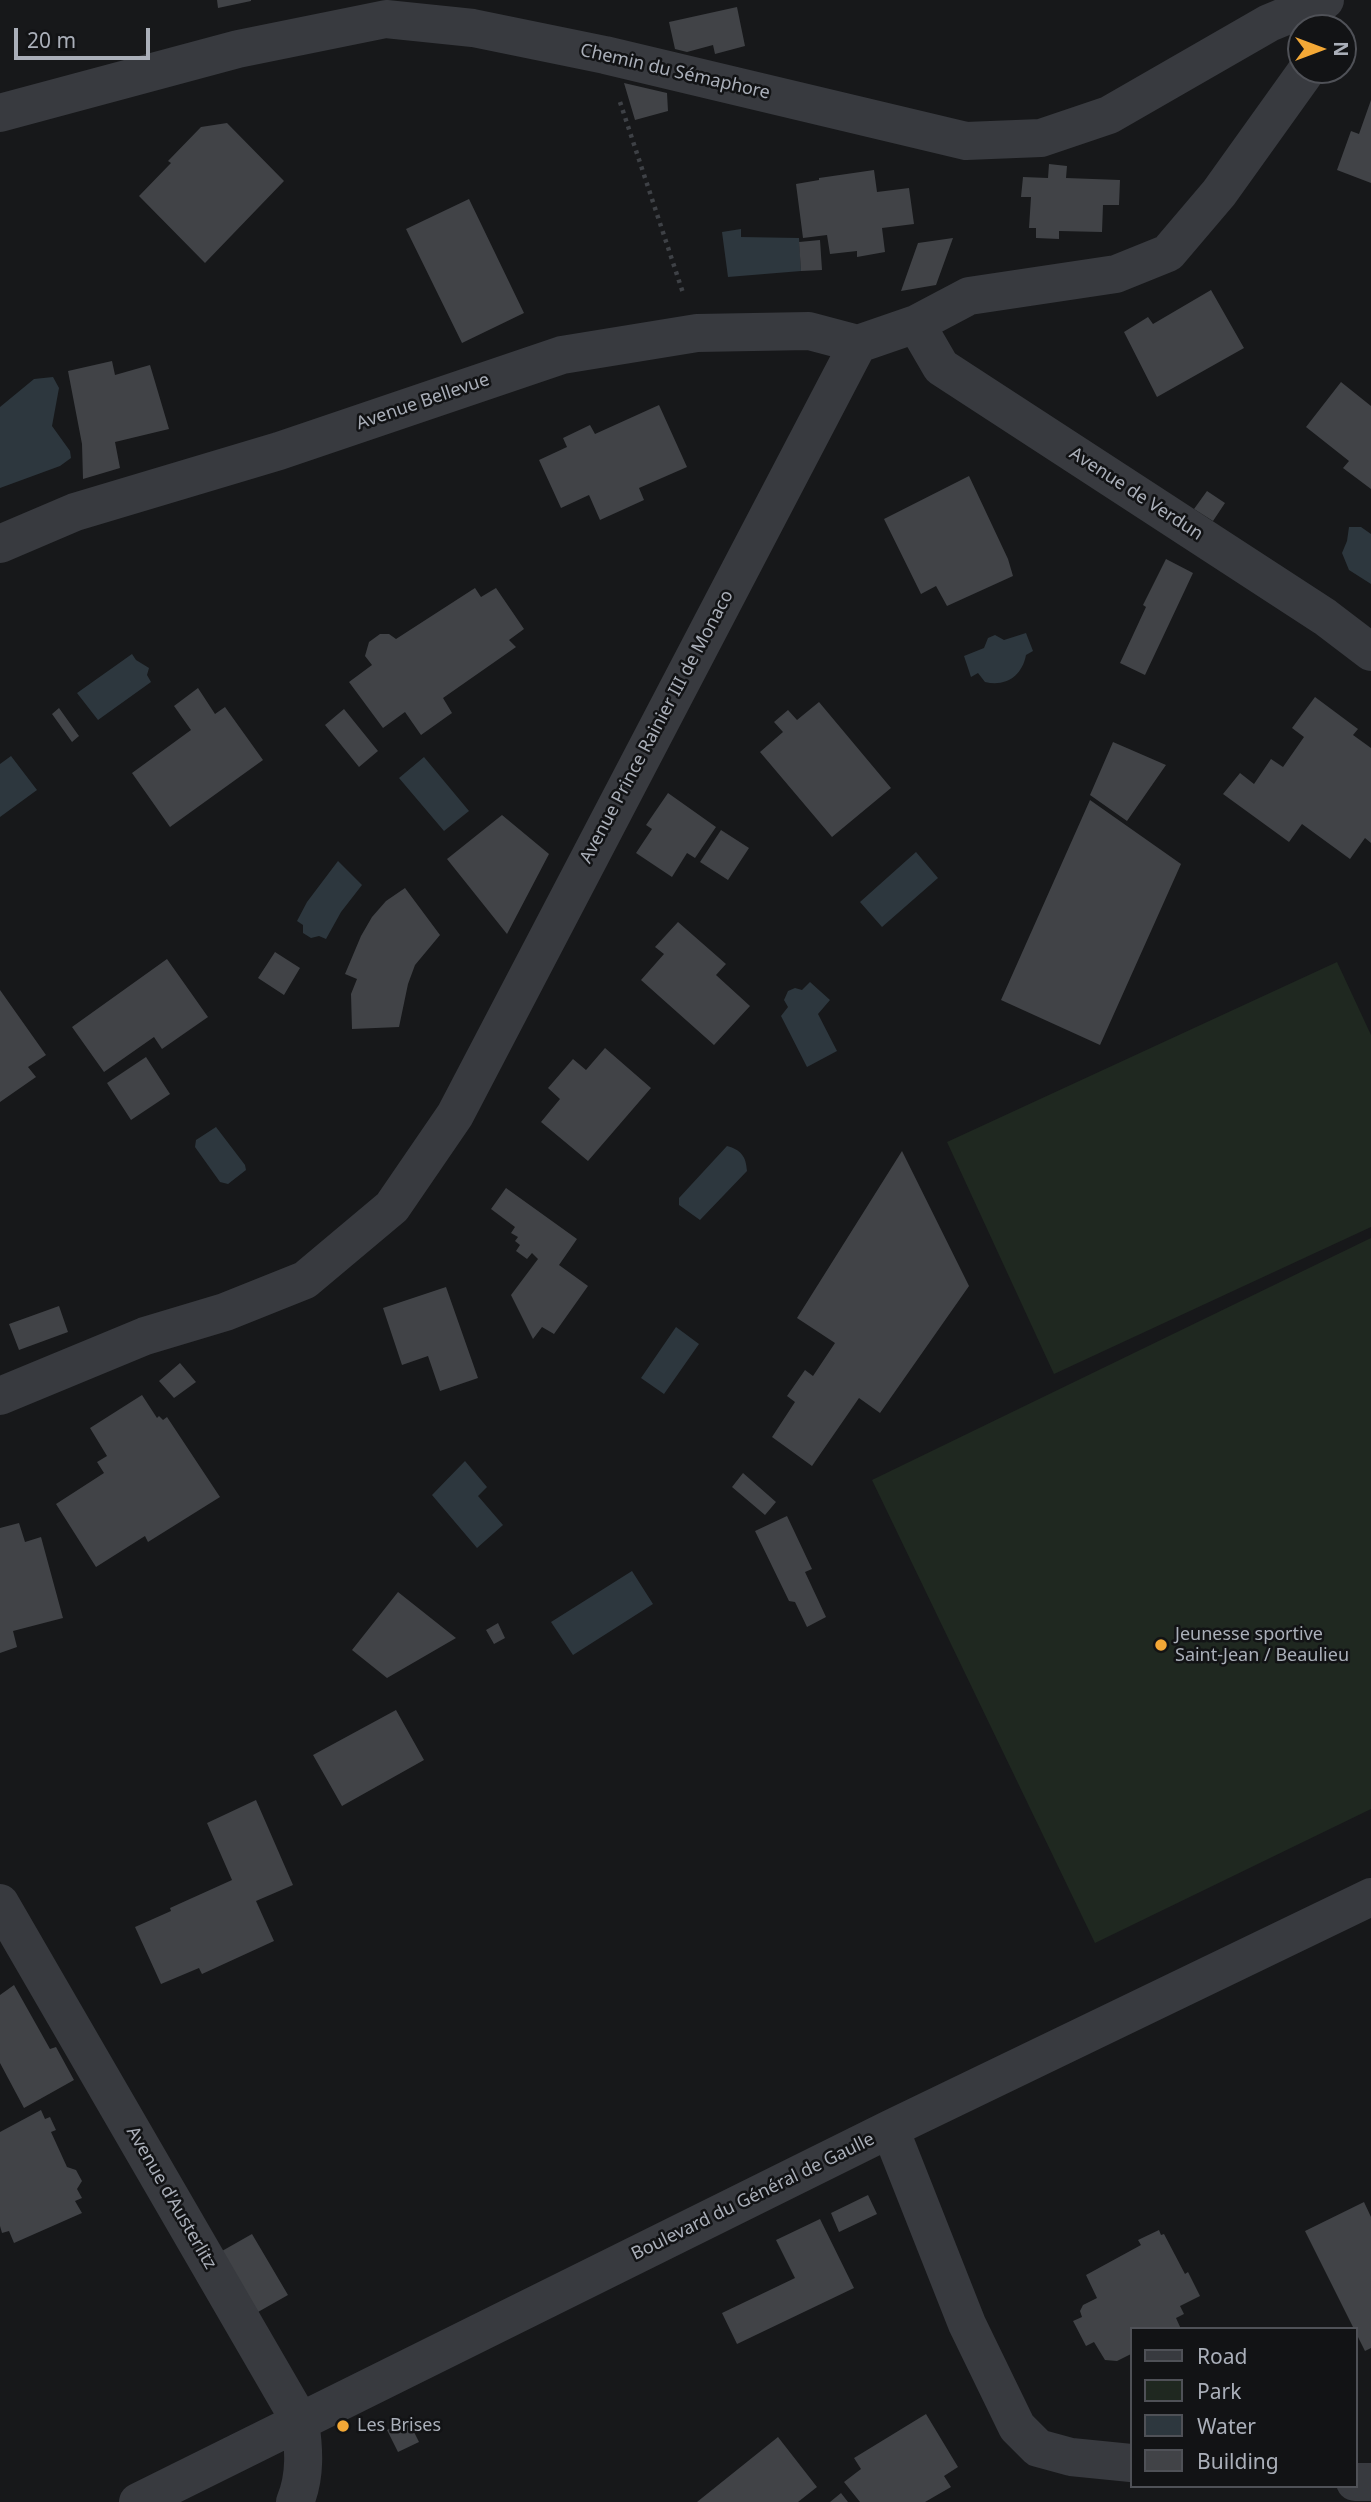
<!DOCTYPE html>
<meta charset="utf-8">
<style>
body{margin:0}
#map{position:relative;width:1371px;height:2502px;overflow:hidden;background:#17181a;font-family:"Noto Sans",sans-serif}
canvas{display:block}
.legend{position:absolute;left:1130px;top:2327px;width:228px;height:161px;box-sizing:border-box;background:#121315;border:2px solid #4f5157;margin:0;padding:9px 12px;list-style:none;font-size:21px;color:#aaafb9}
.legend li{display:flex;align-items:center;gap:14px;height:35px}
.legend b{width:35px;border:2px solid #4f5157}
.north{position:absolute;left:1287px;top:14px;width:70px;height:70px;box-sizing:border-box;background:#121315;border:2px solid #4f5157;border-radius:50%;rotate:90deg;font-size:19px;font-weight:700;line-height:28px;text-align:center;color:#aaafb9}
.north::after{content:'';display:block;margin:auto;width:24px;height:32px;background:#f3a836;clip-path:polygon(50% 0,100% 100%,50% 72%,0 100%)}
.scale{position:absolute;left:14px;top:28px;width:136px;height:32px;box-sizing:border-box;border:4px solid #aaafb9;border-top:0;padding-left:9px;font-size:21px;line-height:24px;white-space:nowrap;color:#aaafb9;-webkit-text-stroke:5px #121315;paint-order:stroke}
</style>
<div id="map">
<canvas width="1371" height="2502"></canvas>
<ul class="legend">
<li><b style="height:9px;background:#383a3f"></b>Road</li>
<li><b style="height:19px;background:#1f2820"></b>Park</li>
<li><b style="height:19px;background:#2d373e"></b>Water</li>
<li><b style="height:19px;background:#414347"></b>Building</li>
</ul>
<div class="north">N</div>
<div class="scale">20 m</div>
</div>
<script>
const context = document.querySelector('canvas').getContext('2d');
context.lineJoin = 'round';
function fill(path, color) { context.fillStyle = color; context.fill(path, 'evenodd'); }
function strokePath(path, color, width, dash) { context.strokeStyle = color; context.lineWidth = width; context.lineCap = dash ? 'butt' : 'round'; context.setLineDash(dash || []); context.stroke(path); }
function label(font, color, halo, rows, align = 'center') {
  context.font = font + ' "Noto Sans",sans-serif'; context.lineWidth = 5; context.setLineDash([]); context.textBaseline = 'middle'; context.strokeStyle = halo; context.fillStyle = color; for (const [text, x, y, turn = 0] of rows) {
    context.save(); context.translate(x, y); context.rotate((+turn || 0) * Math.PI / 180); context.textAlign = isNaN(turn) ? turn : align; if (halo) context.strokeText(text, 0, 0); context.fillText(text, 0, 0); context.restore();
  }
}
fill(new Path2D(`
 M 1337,962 L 1371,1035 L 1371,1227 L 1054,1374 L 947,1142 Z
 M 1371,1238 L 1371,1809 L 1095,1943 L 872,1480 Z`), '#1f2820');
fill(new Path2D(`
 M 741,229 L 741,237 L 799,238 L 801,271 L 728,277 L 722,232 Z
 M 53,377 L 59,388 L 52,426 L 70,451 L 71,458 L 60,466 L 0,488 L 0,407 L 34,379 Z
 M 1349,527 L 1361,527 L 1371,534 L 1371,584 L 1349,570 L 1342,553 L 1347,541 Z
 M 1026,633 L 1033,651 L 1026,655 C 1022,676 1006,687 985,682 L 978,673 L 971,677 L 964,656 L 984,648 L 988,638 L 995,635 L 1004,640 Z
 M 132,654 L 136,660 L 149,668 L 147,675 L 151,682 L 98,720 L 77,693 Z
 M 11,756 L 37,790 L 0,817 L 0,764 Z
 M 424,757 L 469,811 L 444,831 L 399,778 Z
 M 916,852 L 938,878 L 882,927 L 860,902 Z
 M 338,861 L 362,885 L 341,912 L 326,939 L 319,936 L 311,938 L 303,933 L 303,925 L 297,921 L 307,902 Z
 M 810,982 L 830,1000 L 818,1014 L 837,1051 L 807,1067 L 781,1016 L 788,1007 L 784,1000 L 788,991 L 795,988 L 802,990 Z
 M 216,1127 L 245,1165 L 246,1170 L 228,1184 L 220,1182 L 195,1147 L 196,1140 Z
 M 727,1146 C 741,1150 746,1156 747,1171 L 700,1220 L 679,1205 L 679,1198 Z
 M 676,1327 L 699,1344 L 664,1394 L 641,1378 Z
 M 465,1461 L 487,1487 L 478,1496 L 503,1525 L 477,1548 L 432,1495 Z
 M 632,1571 L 653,1604 L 573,1655 L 551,1622 Z`), '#2d373e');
fill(new Path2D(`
 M 217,0 L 251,0 L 251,1 L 218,8 Z
 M 737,7 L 745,46 L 715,54 L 713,45 L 687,52 L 675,49 L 669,22 Z
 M 624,83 L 667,93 L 668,111 L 635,120 Z
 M 1371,100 L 1371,183 L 1337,170 L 1351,131 L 1359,134 Z
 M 227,123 L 284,181 L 205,263 L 139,196 L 171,163 L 168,161 L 201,127 Z
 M 1049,164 L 1067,166 L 1066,178 L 1120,180 L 1119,205 L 1103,205 L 1102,232 L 1059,231 L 1059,239 L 1036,238 L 1036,228 L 1029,228 L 1031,197 L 1021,197 L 1023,177 L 1048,178 Z
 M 874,170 L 877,192 L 909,188 L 914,224 L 882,228 L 885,252 L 857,257 L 857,251 L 830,254 L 827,235 L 803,238 L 796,184 L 819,180 L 819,178 Z
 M 469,199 L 524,313 L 462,343 L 406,229 Z
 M 953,238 L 936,285 L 901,291 L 918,243 Z
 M 820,240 L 822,270 L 801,271 L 799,242 Z
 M 1211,290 L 1244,348 L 1157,397 L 1124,332 L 1148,317 L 1153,324 Z
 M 112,361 L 115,375 L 150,365 L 169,429 L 115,442 L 120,468 L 83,479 L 82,444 L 68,371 Z
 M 1341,382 L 1371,406 L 1371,489 L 1343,468 L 1349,461 L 1306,427 Z
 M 659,405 L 687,467 L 639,488 L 644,500 L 600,520 L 589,495 L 561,508 L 539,460 L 567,447 L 563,438 L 590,425 L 595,434 Z
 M 969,476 L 1008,559 L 1013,576 L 947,606 L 936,586 L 921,594 L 884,519 Z
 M 1207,491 L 1225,503 L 1213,521 L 1194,509 Z
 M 1166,559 L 1193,573 L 1145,675 L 1120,663 L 1146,607 L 1143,605 Z
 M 475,588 L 481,597 L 496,588 L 524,629 L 509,640 L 516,647 L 443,698 L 452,713 L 421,735 L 405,712 L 383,728 L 349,682 L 372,665 L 365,656 L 369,642 L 380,634 L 389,634 L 396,639 Z
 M 198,688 L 215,714 L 225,707 L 263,760 L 170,827 L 132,773 L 191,730 L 174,706 Z
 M 1315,697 L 1358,729 L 1353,735 L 1371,748 L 1371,843 L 1365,838 L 1350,859 L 1302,824 L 1289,842 L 1223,794 L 1240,773 L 1254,784 L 1271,759 L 1283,767 L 1304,737 L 1292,728 Z
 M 819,702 L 891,788 L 832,837 L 760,752 L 783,732 L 774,722 L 788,710 L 797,720 Z
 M 59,708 L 79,736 L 72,742 L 52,714 Z
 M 344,709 L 378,751 L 359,767 L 325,725 Z
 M 1113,742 L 1166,765 L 1127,821 L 1090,795 Z
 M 668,793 L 716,827 L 695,858 L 687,853 L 672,877 L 636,853 L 652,829 L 646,825 Z
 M 1090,800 L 1181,864 L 1100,1045 L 1001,1000 Z
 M 502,815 L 549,854 L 507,934 L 447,859 Z
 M 721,830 L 749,848 L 728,880 L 700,862 Z
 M 405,888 L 440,935 L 415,965 L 408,984 L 399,1027 L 352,1029 L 351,994 L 357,979 L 345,974 L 361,936 L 372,917 L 386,901 Z
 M 678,922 L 726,964 L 716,975 L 750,1006 L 714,1045 L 641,980 L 664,954 L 655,947 Z
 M 275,952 L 300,968 L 284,995 L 258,978 Z
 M 167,959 L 208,1017 L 162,1049 L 154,1037 L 104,1072 L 72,1027 Z
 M 0,990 L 46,1055 L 28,1067 L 36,1077 L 0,1102 Z
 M 605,1048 L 651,1088 L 588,1161 L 541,1122 L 560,1099 L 548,1088 L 573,1059 L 586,1070 Z
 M 146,1057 L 170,1094 L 131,1120 L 107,1083 Z
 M 902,1151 L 969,1286 L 880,1413 L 859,1398 L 812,1466 L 772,1437 L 795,1402 L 787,1396 L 805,1370 L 813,1376 L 835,1343 L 797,1318 Z
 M 506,1188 L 577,1239 L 559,1265 L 588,1286 L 554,1334 L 542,1327 L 533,1339 L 511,1295 L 538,1259 L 532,1253 L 527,1259 L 516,1251 L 520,1245 L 515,1241 L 518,1237 L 511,1233 L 515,1227 L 491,1209 Z
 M 446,1287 L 478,1378 L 440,1391 L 428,1356 L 402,1365 L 383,1308 Z
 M 59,1306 L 68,1332 L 19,1350 L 9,1324 Z
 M 180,1363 L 196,1382 L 174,1398 L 159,1381 Z
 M 142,1395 L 157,1418 L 159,1416 L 163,1420 L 167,1417 L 220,1497 L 148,1542 L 145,1536 L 96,1567 L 56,1504 L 104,1473 L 97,1462 L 107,1456 L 90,1428 Z
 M 743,1473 L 776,1502 L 765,1515 L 732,1487 Z
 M 787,1516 L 812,1569 L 805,1572 L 826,1617 L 807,1627 L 795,1602 L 789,1601 L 755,1531 Z
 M 19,1523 L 25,1542 L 41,1537 L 63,1618 L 13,1631 L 17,1647 L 0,1653 L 0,1528 Z
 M 398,1592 L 456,1638 L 387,1678 L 352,1650 Z
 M 498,1623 L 505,1638 L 494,1644 L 486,1630 Z
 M 396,1710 L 424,1760 L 342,1806 L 313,1755 Z
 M 256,1800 L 293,1885 L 256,1901 L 274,1941 L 202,1974 L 199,1968 L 161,1984 L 135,1927 L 171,1911 L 170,1908 L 232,1880 L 207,1823 Z
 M 14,1985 L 50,2049 L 56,2047 L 74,2080 L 24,2108 L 0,2063 L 0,1995 Z
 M 41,2110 L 45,2119 L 50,2117 L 56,2130 L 51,2132 L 67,2167 L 76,2170 L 82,2181 L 77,2189 L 82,2198 L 75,2201 L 82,2213 L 14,2243 L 9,2231 L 2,2233 L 0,2226 L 0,2132 Z
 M 868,2195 L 877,2214 L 839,2232 L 831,2213 Z
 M 1364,2202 L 1371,2217 L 1371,2348 L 1365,2351 L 1305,2231 Z
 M 820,2219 L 854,2288 L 737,2344 L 722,2313 L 795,2278 L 776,2240 Z
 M 1159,2230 L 1161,2235 L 1164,2234 L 1185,2274 L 1188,2272 L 1200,2296 L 1180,2306 L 1184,2314 L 1176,2318 L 1181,2329 L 1131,2329 L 1131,2354 L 1117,2361 L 1105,2360 L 1094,2342 L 1086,2346 L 1073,2321 L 1082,2317 L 1080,2311 L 1083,2305 L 1097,2298 L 1086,2275 L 1141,2245 L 1138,2240 Z
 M 252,2234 L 288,2295 L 258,2312 L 222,2251 Z
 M 926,2414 L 958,2467 L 944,2476 L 951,2487 L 925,2502 L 860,2502 L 844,2482 L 861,2469 L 854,2458 Z
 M 408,2420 L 419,2442 L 398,2452 L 387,2430 Z
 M 778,2437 L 817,2487 L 798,2502 L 697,2502 Z
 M 841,2493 L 848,2502 L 830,2502 Z`), '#414347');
strokePath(new Path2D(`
 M 620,102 L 683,293`), '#3e4146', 4.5, [3.5, 5]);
strokePath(new Path2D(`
 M 0,113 L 238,49 L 386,19 L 473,28 L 605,55 L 966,141 L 1041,138 L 1109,115 L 1269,23 L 1325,0
 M 916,324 L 941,367 L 1325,617 L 1371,652
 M 0,544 L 75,512 L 279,451 L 562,355 L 697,333 L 809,331 L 858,344
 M 0,1396 L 145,1336 L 225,1312 L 305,1280 L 392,1207 L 455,1115 L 858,344 L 916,324 L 969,296 L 1116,274 L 1168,253 L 1219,193 L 1307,70
 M 0,1903 L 300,2421 C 304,2448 306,2476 295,2502
 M 890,2129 L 967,2324 L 1017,2427 L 1038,2448 L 1071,2457 L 1131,2463
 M 1355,2482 L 1371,2482
 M 138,2502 L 890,2129 L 1371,1897`), '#383a3f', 38);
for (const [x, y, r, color] of [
 [1161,1645,7,"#f3a836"],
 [343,2426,7,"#f3a836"]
]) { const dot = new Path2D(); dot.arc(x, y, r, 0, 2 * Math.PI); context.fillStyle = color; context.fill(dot); strokePath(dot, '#121315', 2.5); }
label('18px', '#aaafb9', '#121315', [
 ["Chemin du Sémaphore",675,72,13],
 ["Avenue Bellevue",423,402,-19],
 ["Avenue de Verdun",1136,494,33],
 ["Avenue Prince Rainier III de Monaco",657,727,-62],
 ["Boulevard du Général de Gaulle",753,2197,-26],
 ["Avenue d'Austerlitz",171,2198,60]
]);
label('18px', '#aaafb9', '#121315', [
 ["Jeunesse sportive",1175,1635],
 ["Saint-Jean / Beaulieu",1175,1656],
 ["Les Brises",357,2426]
], 'left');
</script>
